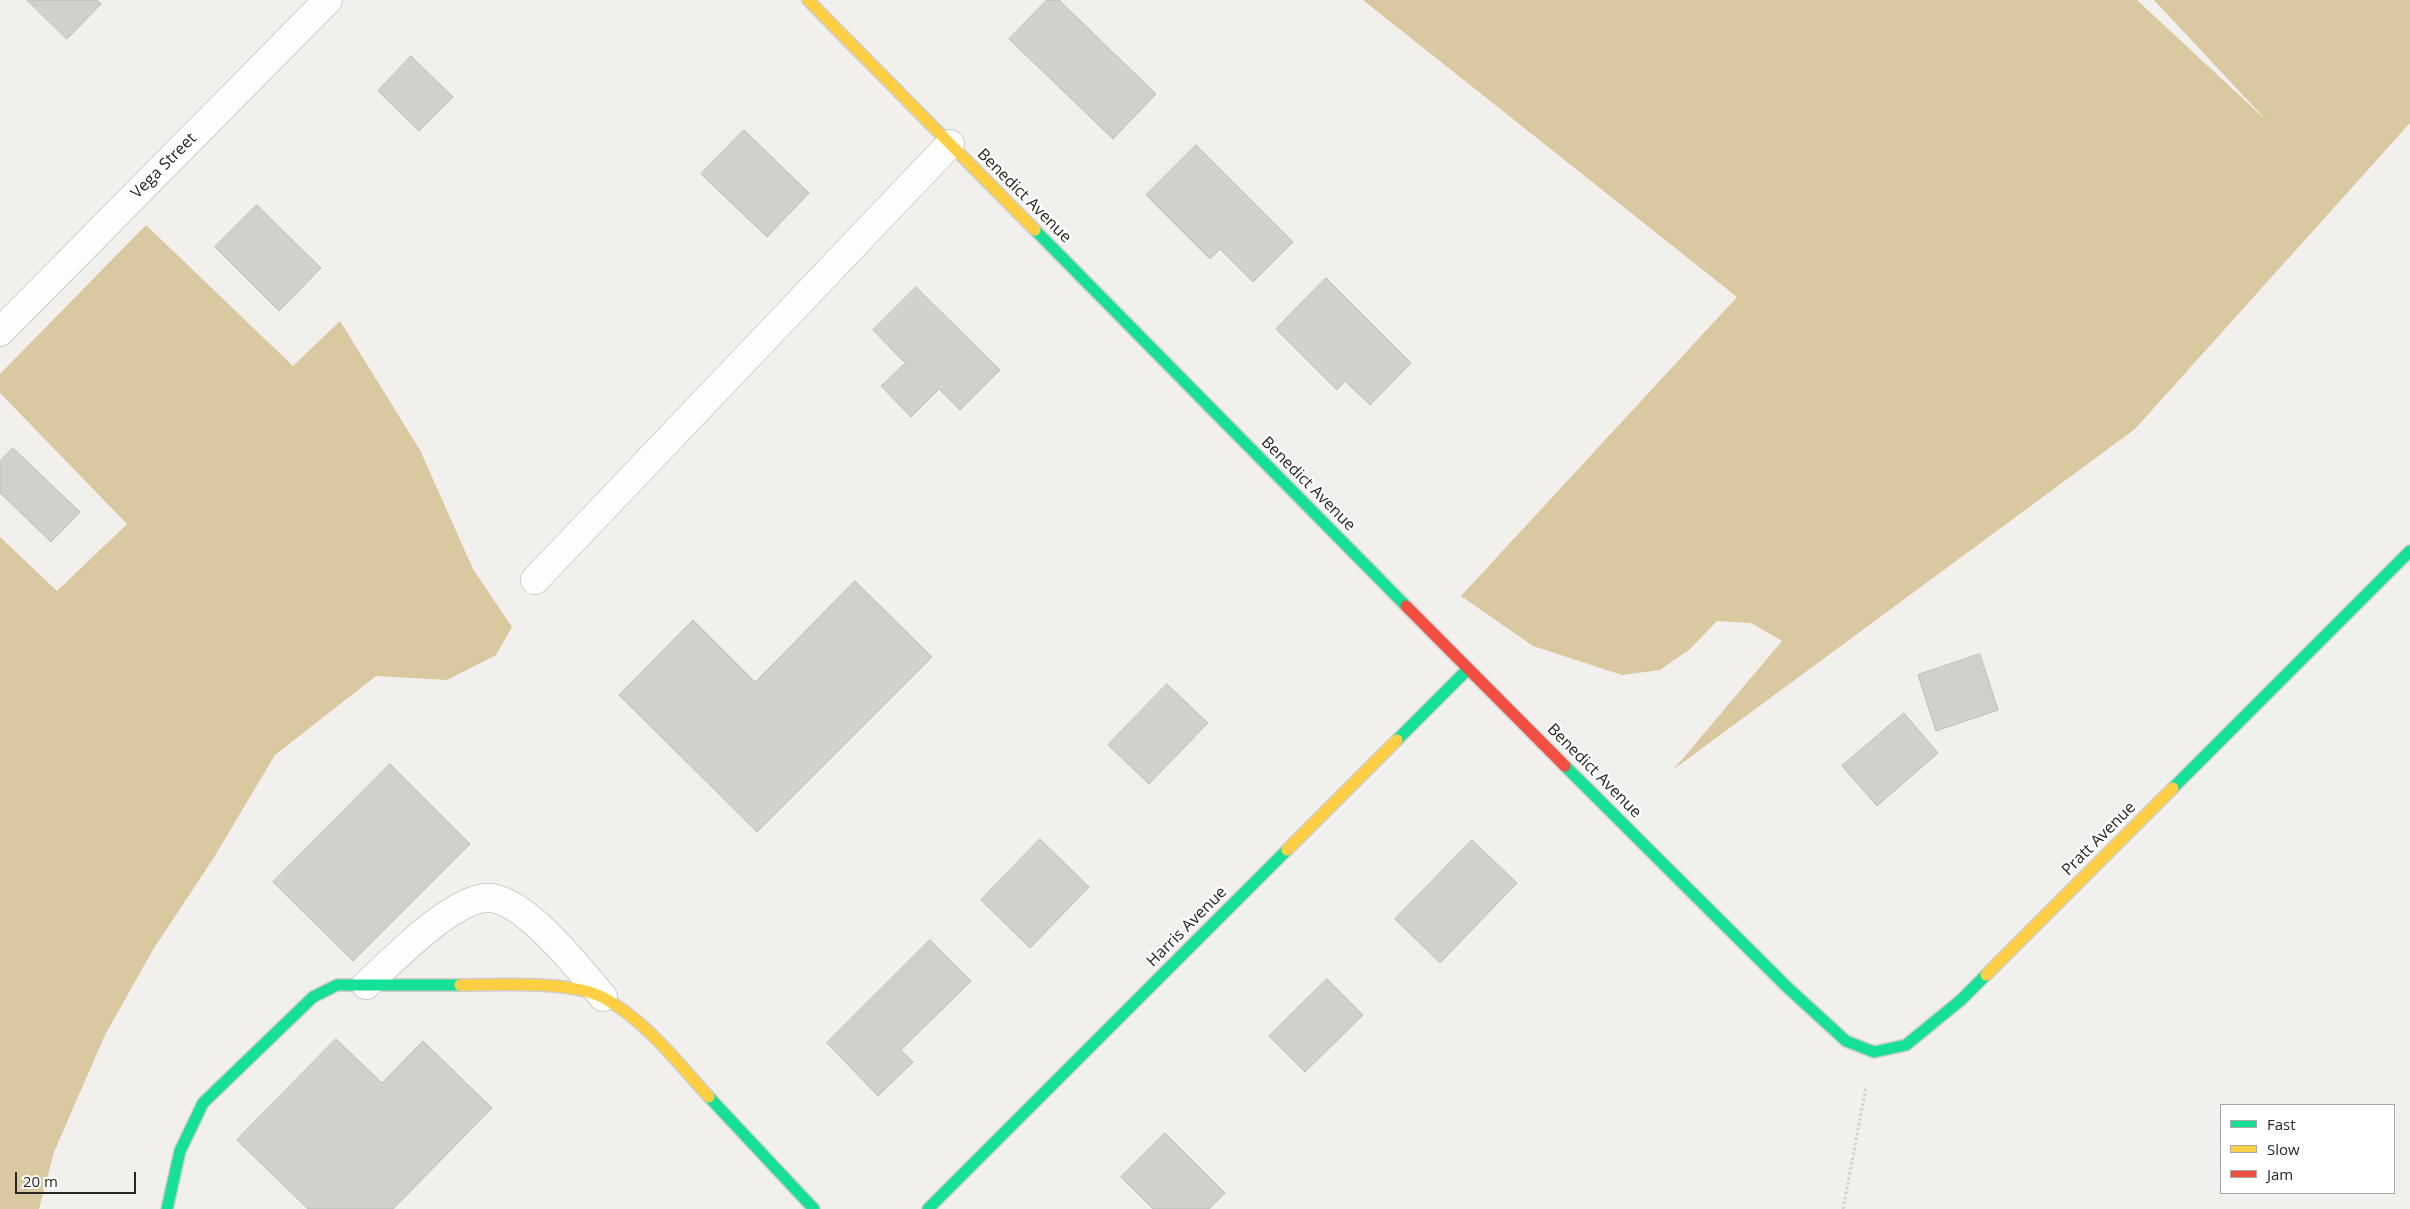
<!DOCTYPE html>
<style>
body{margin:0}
#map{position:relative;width:2410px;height:1209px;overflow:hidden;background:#f2f0ec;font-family:"Open Sans",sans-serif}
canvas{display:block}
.legend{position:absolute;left:2220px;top:1104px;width:175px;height:90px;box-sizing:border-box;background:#fff;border:1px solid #a8a8a7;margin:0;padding:6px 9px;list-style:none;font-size:15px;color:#262522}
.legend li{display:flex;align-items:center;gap:10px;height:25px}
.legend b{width:25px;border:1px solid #a8a8a7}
.scale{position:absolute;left:15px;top:1172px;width:121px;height:22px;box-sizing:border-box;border:2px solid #262522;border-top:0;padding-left:6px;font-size:15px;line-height:18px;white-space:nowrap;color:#262522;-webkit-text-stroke:4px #fff;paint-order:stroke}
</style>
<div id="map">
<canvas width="2410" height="1209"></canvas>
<ul class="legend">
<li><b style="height:6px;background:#16e098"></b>Fast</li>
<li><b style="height:6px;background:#ffcf43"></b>Slow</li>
<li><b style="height:6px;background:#f24e42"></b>Jam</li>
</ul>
<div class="scale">20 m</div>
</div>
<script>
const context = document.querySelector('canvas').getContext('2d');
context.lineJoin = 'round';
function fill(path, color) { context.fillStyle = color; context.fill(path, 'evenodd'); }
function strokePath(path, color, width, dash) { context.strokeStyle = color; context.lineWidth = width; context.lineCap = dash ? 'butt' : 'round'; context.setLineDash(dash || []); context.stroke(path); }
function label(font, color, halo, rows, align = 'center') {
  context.font = font + ' "Open Sans",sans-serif'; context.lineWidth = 4.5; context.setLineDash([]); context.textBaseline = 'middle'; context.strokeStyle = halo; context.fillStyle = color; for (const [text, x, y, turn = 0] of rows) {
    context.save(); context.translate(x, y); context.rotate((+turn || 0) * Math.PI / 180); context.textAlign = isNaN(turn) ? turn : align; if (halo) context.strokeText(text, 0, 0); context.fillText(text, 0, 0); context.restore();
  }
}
fill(new Path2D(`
 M 1363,0 L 2137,0 L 2267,121 L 2154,0 L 2410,0 L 2410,123 L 2135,429 L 1674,769 L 1782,641 L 1751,623 L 1717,621 L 1690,649 L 1660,670 L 1622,675 L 1533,646 L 1461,596 L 1737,297 Z
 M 146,225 L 293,366 L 340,321 L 420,450 L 473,569 L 512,627 L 496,655 L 447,680 L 376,676 L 275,755 L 213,859 L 154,948 L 105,1035 L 54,1152 L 39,1209 L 0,1209 L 0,537 L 57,591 L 127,524 L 0,393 L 0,374 Z`), '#dac8a1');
const building = new Path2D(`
 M 27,0 L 97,0 L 101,4 L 67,39 Z
 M 1047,0 L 1059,0 L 1156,94 L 1113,139 L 1009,39 Z
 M 411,56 L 453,97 L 419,131 L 378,91 Z
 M 744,130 L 809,193 L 767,237 L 701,174 Z
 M 1196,145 L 1293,242 L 1253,282 L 1220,249 L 1210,259 L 1146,195 Z
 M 257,205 L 321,268 L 279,311 L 215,247 Z
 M 1326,278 L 1411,363 L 1370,405 L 1345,381 L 1337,390 L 1276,329 Z
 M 916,287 L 1000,370 L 960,410 L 939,389 L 911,417 L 881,386 L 905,363 L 873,330 Z
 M 13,448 L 80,512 L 51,542 L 0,493 L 0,461 Z
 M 855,581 L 932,657 L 757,832 L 619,695 L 693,620 L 755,682 Z
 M 1980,654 L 1998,710 L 1936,731 L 1918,675 Z
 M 1167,684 L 1208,723 L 1149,784 L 1108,745 Z
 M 1904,713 L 1938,753 L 1877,806 L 1842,766 Z
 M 390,764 L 470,844 L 353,961 L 273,882 Z
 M 1040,839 L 1089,887 L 1030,948 L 981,900 Z
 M 1472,840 L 1517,883 L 1440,963 L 1395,919 Z
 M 930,940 L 971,981 L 901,1050 L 913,1062 L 878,1096 L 827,1043 Z
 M 1327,979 L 1363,1015 L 1305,1072 L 1269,1036 Z
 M 336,1039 L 382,1083 L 423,1041 L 492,1108 L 393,1209 L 308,1209 L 237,1140 Z
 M 1165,1133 L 1225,1193 L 1209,1209 L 1153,1209 L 1121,1177 Z`);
fill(building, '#d2d0cd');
strokePath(building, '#bebcb9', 1);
const street = new Path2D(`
 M 0,332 L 328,0
 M 535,580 L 950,144
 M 366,985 C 393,960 448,903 484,898 C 521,893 581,971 603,997`);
const fast = new Path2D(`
 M 1035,230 L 1406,606
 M 1397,740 L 1468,669
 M 1565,766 L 1788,988 L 1846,1041 L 1874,1052 L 1906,1045 L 1961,1000 L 1986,975
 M 2173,788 L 2410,551
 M 709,1097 L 814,1209
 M 167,1209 L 180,1151 L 203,1103 L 313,997 L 337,985 L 460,985
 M 928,1209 L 1287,850`);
const slow = new Path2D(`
 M 808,0 L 1035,230
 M 1287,850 L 1397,740
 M 1986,975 L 2173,788
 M 460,985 C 497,985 572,980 604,998 C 646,1021 677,1062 709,1097`);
const jam = new Path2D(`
 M 1406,606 L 1565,766`);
strokePath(street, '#cfcdca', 30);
strokePath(fast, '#cfcdca', 14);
strokePath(slow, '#cfcdca', 14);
strokePath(jam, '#cfcdca', 14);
strokePath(new Path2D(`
 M 1843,1209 L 1866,1087`), '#d1d1cf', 3, [2.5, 2.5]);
strokePath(street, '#fdfdfc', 28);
strokePath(fast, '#16e098', 11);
strokePath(slow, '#ffcf43', 11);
strokePath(jam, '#f24e42', 11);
label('16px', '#262522', '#fff', [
 ["Vega Street",164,166,-45],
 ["Benedict Avenue",1024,196,45],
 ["Benedict Avenue",1308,484,45],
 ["Benedict Avenue",1594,771,45],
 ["Pratt Avenue",2099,839,-45],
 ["Harris Avenue",1187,927,-45]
]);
</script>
